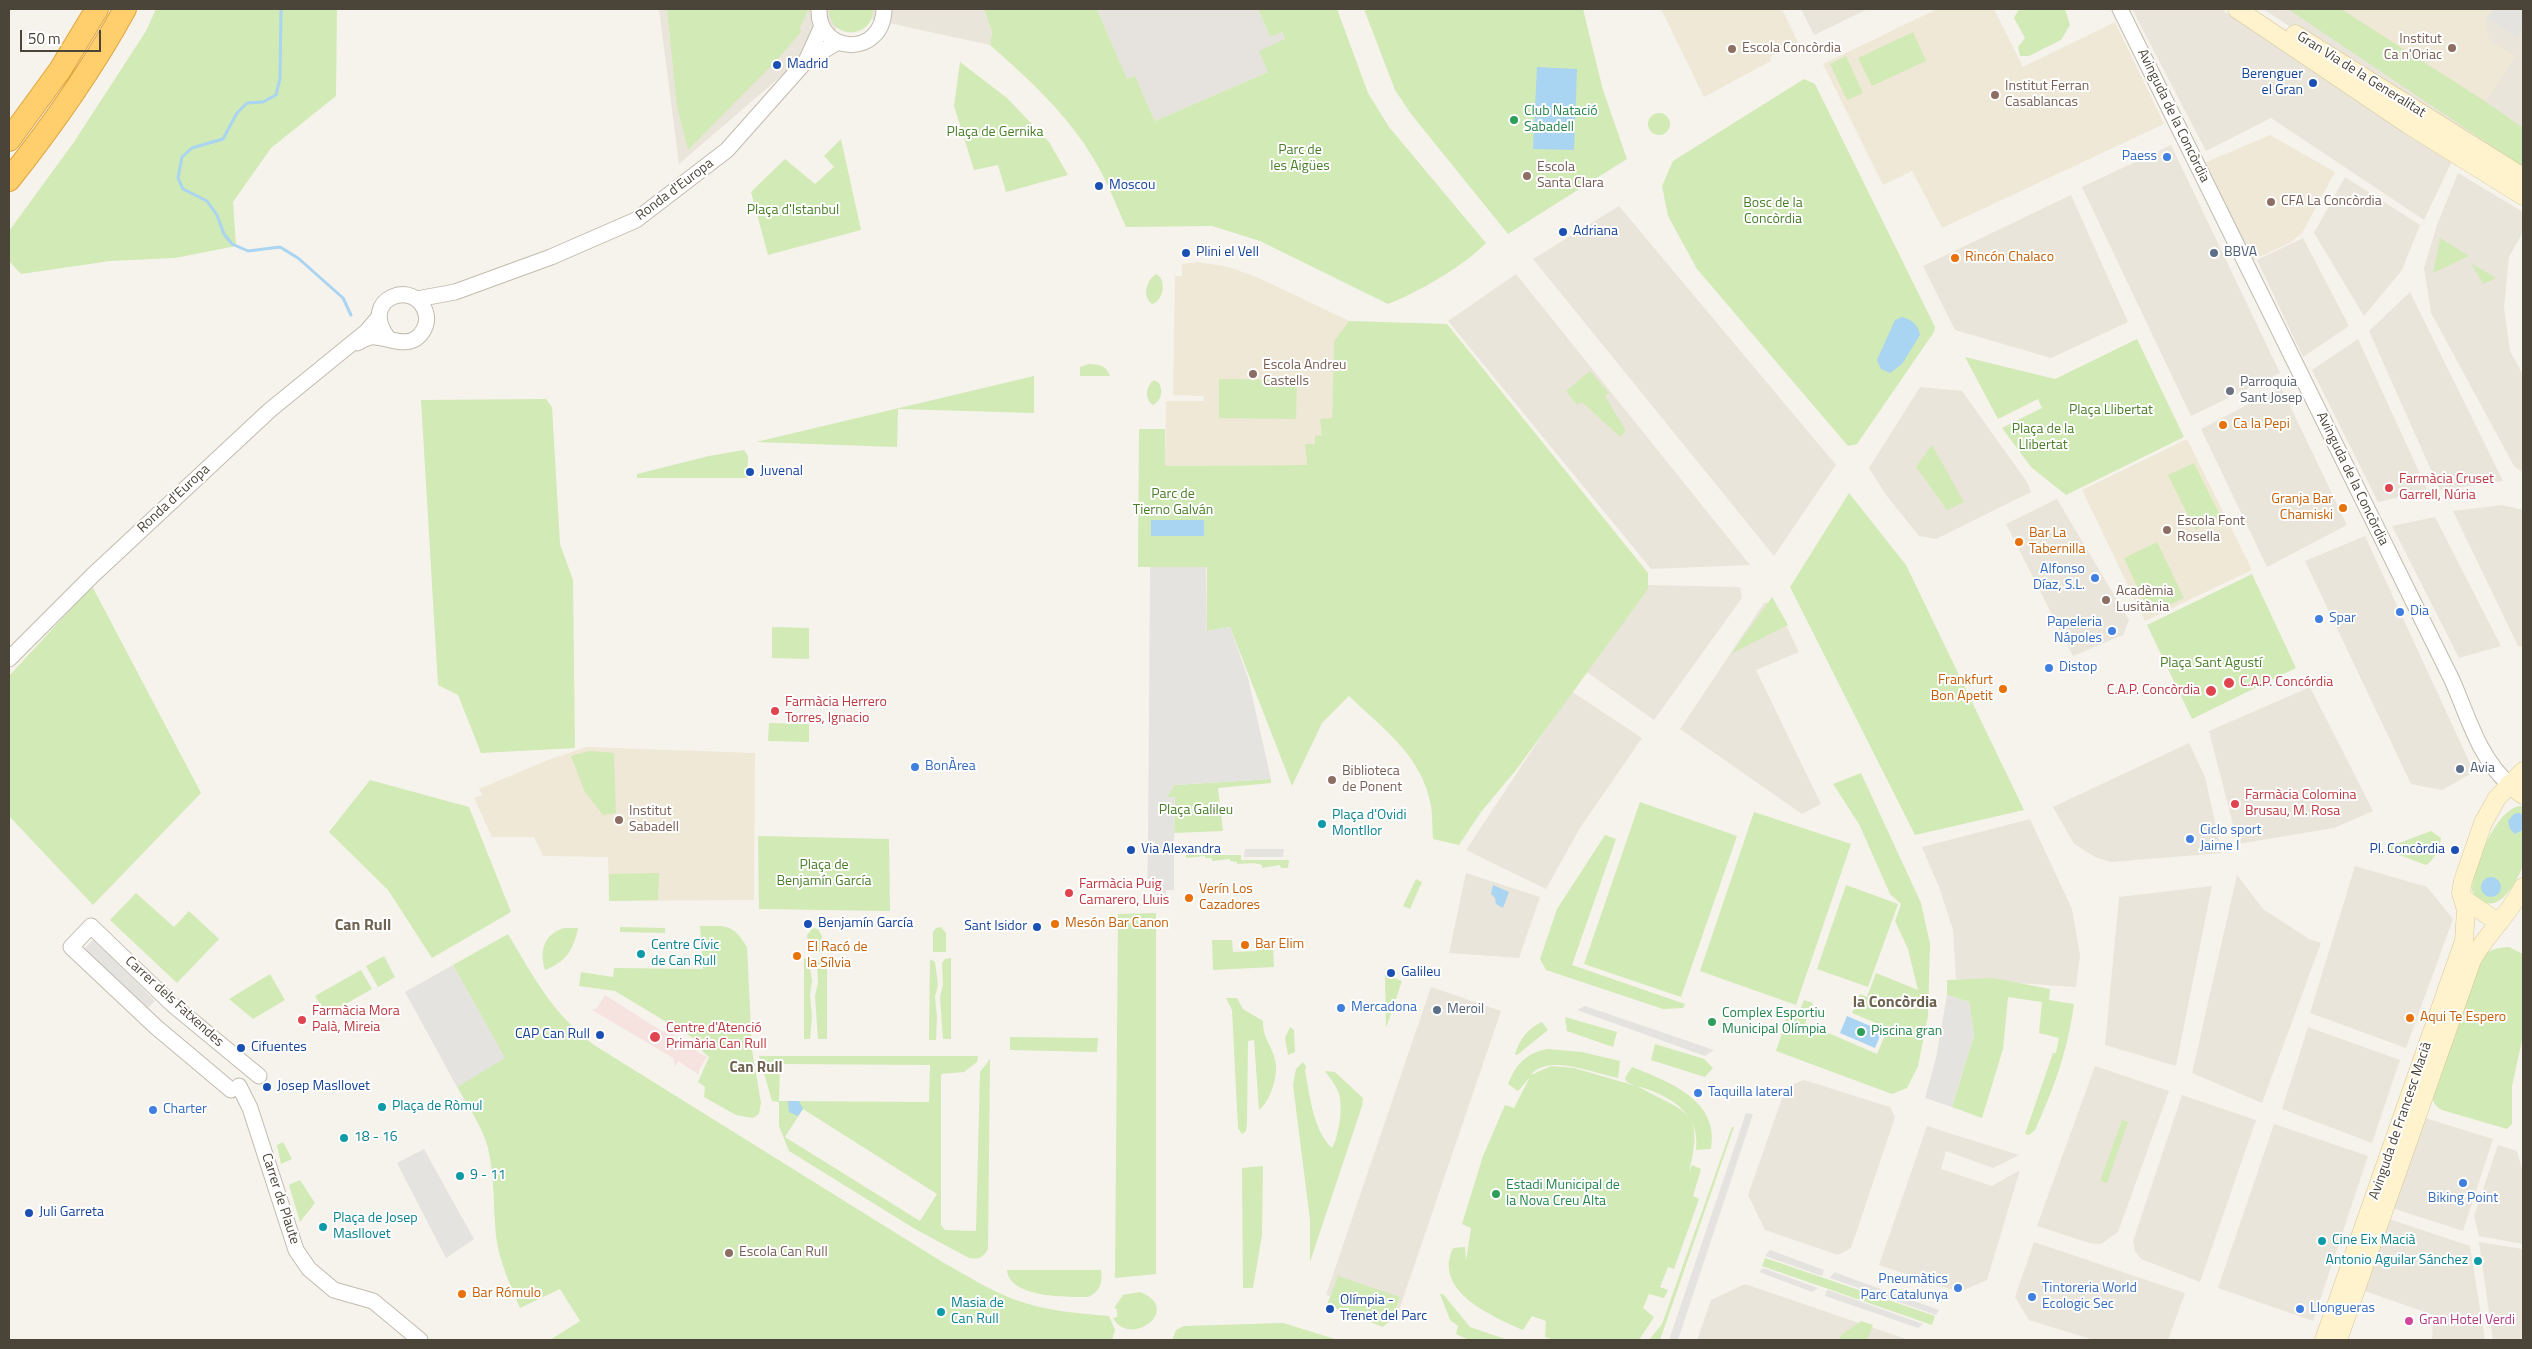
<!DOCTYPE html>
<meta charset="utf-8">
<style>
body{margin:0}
#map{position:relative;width:2532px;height:1349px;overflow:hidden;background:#f6f3ec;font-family:"Titillium Web",sans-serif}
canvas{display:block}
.frame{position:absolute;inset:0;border:10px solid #4b4439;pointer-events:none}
.scale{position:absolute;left:20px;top:30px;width:81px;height:22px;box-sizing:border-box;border:2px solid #4b4439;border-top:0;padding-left:6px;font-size:15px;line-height:18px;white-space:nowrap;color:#4b4439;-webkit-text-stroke:4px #fff;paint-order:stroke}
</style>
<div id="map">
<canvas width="2532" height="1349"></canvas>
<div class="frame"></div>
<div class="scale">50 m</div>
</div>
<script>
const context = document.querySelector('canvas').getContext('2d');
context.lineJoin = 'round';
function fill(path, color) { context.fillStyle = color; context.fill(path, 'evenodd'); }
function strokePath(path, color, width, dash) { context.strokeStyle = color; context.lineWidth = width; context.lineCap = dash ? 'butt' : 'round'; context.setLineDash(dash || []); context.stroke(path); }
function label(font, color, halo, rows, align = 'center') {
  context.font = font + ' "Titillium Web",sans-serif'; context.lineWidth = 4; context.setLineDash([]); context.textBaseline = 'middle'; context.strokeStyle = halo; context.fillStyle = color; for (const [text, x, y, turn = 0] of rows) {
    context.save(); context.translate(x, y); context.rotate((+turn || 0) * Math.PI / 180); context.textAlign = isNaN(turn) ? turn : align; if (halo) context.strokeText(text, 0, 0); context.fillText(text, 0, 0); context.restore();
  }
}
fill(new Path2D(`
 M 659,9 L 984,9 L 992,32 L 990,45 L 852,15 L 679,164 Z
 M 1801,9 L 1868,9 L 1814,35 Z
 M 2132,9 L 2221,9 L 2454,157 L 2424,220 L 2271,118 L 2206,151 Z
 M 2263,9 L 2523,9 L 2523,178 Z
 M 2171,145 L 2280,373 L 2191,416 L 2082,187 Z
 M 2458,173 L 2523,212 L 2523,232 L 2509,257 L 2504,307 L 2510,351 L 2523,375 L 2523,473 L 2514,466 L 2431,313 L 2424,268 L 2437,225 Z
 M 2345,177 L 2420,225 L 2402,270 L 2364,316 L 2314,233 Z
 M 2071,195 L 2128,322 L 2051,358 L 1955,330 L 1923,266 Z
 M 1619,206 L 1836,465 L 1774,556 L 1533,259 Z
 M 2303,238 L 2349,326 L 2303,357 L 2257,260 Z
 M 1516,274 L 1750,565 L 1651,569 L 1448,321 Z
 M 2410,292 L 2503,481 L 2440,490 L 2369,331 Z
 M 2358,339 L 2428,491 L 2378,502 L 2312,370 Z
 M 1920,387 L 1962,391 L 2027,482 L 2031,492 L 1936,539 L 1919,536 L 1886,495 L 1869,468 Z
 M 2281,387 L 2347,525 L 2267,567 L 2201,429 Z
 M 2057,499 L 2129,620 L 2123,635 L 2073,656 L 2006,524 Z
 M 2502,505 L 2523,510 L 2523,647 L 2518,646 L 2453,511 Z
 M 2435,517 L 2501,646 L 2459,658 L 2392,526 Z
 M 2365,536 L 2474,772 L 2442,790 L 2411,784 L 2305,561 Z
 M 1646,585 L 1740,587 L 1742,598 L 1654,720 L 1584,670 Z
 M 1775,602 L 1799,652 L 1756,670 L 1821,804 L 1802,814 L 1680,729 L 1764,603 Z
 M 2310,687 L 2373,811 L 2334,828 L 2238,844 L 2209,731 Z
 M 1571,691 L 1642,738 L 1580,828 L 1546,889 L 1466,850 Z
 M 2189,743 L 2205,777 L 2222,853 L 2111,862 L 2095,857 L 2074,844 L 2053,807 Z
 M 2030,819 L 2072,909 L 2080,955 L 2076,987 L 1956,979 L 1953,930 L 1939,887 L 1922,847 Z
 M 2355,866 L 2427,887 L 2453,919 L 2406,1048 L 2310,1013 Z
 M 1466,873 L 1540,897 L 1519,958 L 1449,953 Z
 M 2237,875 L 2263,909 L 2309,939 L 2321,943 L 2262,1103 L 2192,1073 Z
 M 2212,886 L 2176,1066 L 2105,1045 L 2119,897 Z
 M 1431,987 L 1501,1011 L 1396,1319 L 1326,1295 Z
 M 2308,1027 L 2400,1060 L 2372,1143 L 2282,1109 Z
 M 2095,1066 L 2169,1091 L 2118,1232 L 2101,1244 L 2089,1243 L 2037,1226 Z
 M 1804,1080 L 1890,1107 L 1895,1117 L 1851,1248 L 1838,1255 L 1765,1230 L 1748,1195 L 1786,1087 Z
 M 2182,1095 L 2256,1120 L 2200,1282 L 2141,1259 L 2135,1251 L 2133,1241 Z
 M 2425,1118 L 2493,1139 L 2463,1231 L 2392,1208 Z
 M 2274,1124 L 2368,1156 L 2313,1321 L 2218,1288 Z
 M 1927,1126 L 2019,1155 L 1993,1168 L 1946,1151 L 1941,1169 L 1992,1186 L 2020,1170 L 1987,1280 L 1959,1292 L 1879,1265 Z
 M 2498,1145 L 2517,1151 L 2523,1173 L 2523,1244 L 2479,1236 L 2474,1216 Z
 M 2389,1219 L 2470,1246 L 2485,1340 L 2432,1340 L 2433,1315 L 2365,1291 Z
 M 2034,1242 L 2185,1293 L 2168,1340 L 2094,1340 L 2029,1320 L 2015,1297 Z
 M 2479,1242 L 2523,1249 L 2523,1340 L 2493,1340 Z
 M 1745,1284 L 1909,1340 L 1697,1340 L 1711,1300 Z`), '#eae5da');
fill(new Path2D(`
 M 1097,9 L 1258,9 L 1270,37 L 1282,32 L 1285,40 L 1268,72 L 1155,121 L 1135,76 L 1127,79 Z`), '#e6e2dd');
fill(new Path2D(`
 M 1661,9 L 1782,9 L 1798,42 L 1770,57 L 1771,61 L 1704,97 Z
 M 1937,9 L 1994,9 L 2023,67 L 2115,22 L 2164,124 L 1942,228 L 1912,171 L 1883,185 L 1823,64 Z
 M 2341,9 L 2492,9 L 2485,21 L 2489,40 L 2516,56 L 2486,102 Z
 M 2270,135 L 2335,172 L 2302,233 L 2291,242 L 2251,261 L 2204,163 Z
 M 1198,262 L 1229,267 L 1259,278 L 1349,321 L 1334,341 L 1332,419 L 1315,444 L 1307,465 L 1165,466 L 1166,401 L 1204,401 L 1203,396 L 1173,395 L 1175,276 L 1182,276 L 1182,264 Z
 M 2187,439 L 2252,570 L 2145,621 L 2082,490 Z
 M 586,747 L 755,753 L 754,900 L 609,901 L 608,857 L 543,856 L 534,837 L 492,837 L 474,798 L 482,795 L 479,789 L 548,760 Z`), '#efe8d6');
fill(new Path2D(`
 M 605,995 L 660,1030 L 670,1035 L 673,1031 L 674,1038 L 707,1057 L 699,1070 L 699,1075 L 678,1061 L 675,1067 L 673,1058 L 592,1010 L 597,1008 Z`), '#f6e3e0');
fill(new Path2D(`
 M 156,9 L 337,9 L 336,96 L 271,148 L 233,202 L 236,246 L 175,258 L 110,261 L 21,274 L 9,261 L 9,231 L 74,142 L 146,31 Z
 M 667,9 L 809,9 L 800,27 L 801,32 L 776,61 L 688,150 L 677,106 Z
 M 829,9 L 873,9 C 873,40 829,40 829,9 Z
 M 984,9 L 1097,9 L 1127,79 L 1135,76 L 1155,121 L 1268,72 L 1259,51 L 1285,39 L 1282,32 L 1270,37 L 1258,9 L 1337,9 L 1368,93 L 1389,127 L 1486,243 C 1464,266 1417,293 1388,304 L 1260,241 L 1212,226 L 1126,227 C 1116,205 1107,181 1095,161 C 1069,116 1029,79 990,45 L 992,32 Z
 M 1364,9 L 1583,9 L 1603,90 L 1627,159 L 1508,234 L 1411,114 L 1395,90 Z
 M 2019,9 L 2065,9 L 2070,25 L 2061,40 L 2029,56 L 2020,56 L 2018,47 L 2025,38 L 2014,18 Z
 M 2288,9 L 2341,9 L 2486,102 L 2523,128 L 2523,167 Z
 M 1913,32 L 1926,61 L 1872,86 L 1858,58 Z
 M 1846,56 L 1863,93 L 1847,100 L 1830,64 Z
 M 960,62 L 1007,98 L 1049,142 L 1068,175 L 1006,192 L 998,165 L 974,170 L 954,106 Z
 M 1804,79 L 1815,84 L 1935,327 L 1934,332 L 1857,444 L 1848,446 L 1697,269 L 1668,216 L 1662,186 L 1673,161 Z
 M1648 124a11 11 0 1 1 22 0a11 11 0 1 1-22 0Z
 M 841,139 L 861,230 L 768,255 L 751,192 L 785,159 L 815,184 L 834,167 L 824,156 Z
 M 2440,238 L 2469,256 L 2433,273 Z
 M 2471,263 L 2496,278 L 2483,284 Z
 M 1156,274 C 1167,279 1164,301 1152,304 C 1142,296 1146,281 1156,274 Z
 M 1349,321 L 1447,324 L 1648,573 L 1648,589 L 1516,770 L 1481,812 L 1459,845 L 1433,839 C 1432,826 1433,811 1429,797 C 1418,753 1380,726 1349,696 L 1322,723 L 1292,786 L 1230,627 L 1207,631 L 1207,567 L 1138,567 L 1139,429 L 1165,429 L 1165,466 L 1307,465 L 1305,444 L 1315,444 L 1315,436 L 1322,435 L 1320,419 L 1332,418 L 1334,341 Z
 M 2137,339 L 2184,437 L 2066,495 L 2031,467 L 2002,428 L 2042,408 L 2038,399 L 1998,419 L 1965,357 L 2055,379 Z
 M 1089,364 C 1100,365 1106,365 1110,376 L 1080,376 L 1080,367 Z
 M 1590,371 L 1609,393 L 1605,396 L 1626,431 L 1620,437 L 1582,402 L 1577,405 L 1566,391 Z
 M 1034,376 L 1034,413 L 898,409 L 897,447 L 756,442 Z
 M 1219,379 L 1297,380 L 1296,419 L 1219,418 Z
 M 1154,380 L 1159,383 C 1163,391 1162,400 1153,405 C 1144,399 1146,386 1154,380 Z
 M 546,399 L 552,407 L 560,544 L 573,580 L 575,748 L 481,753 L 458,695 L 438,685 L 421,400 Z
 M 1932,445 L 1964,502 L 1947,510 L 1916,467 Z
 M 744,450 L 748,456 L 747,478 L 637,478 L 637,474 L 709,456 Z
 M 2194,463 L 2221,517 L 2195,530 L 2168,475 Z
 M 1849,493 L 1906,565 L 2024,810 L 1915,835 L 1790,587 Z
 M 2157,542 L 2184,598 L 2150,614 L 2124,558 Z
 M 2252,574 L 2296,668 L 2192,719 L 2147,625 Z
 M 92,586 L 201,793 L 93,905 L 9,816 L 9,676 Z
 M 1772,597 L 1788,625 L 1731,654 Z
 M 772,627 L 809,628 L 809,659 L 772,658 Z
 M 769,723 L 809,724 L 809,742 L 768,741 Z
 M 589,751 L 614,753 L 616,813 L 603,815 L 585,792 L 571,756 Z
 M 1861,773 L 1921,903 L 1930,944 L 1928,1016 L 1918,1066 L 1907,1088 L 1892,1094 L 1776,1051 L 1788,1015 L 1797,1018 L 1804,1000 L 1813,1003 L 1805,1023 L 1877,1054 L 1888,1028 L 1852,1013 L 1860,994 L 1867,997 L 1876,973 L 1918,990 L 1908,949 L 1895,921 L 1901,904 L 1890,894 L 1859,824 L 1833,784 Z
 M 1271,779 L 1271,783 L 1218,788 L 1223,831 L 1174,833 L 1175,797 L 1167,797 L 1174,785 Z
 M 370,780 L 469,807 L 511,912 L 432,958 L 388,890 L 329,832 Z
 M 1640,802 L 1737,836 L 1681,997 L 1584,964 Z
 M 2523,806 L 2523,814 L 2519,813 L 2515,834 L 2523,830 C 2523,841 2526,856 2523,865 C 2518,880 2500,913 2482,901 C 2477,898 2474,896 2472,890 C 2473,868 2497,804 2523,806 Z
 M 1754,812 L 1851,844 L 1796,1005 L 1700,971 Z
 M 2431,831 L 2441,838 C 2440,847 2434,861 2426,865 L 2391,852 L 2391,846 Z
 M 1605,835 L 1616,839 L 1572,965 L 1685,1004 L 1683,1008 L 1663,1009 L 1546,970 L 1540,959 L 1557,909 Z
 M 758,836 L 889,839 L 890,911 L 759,909 Z
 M 1186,855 L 1241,855 L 1241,860 L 1289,860 L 1288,868 L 1281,868 L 1280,865 L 1262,868 L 1262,865 L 1254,863 L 1237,864 L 1237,862 L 1230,861 L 1230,859 L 1212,861 L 1212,858 L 1205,858 L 1205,856 L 1186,858 Z
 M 659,873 L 658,900 L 609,901 L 609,874 Z
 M 1416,879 L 1422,882 L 1410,909 L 1403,906 Z
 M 1846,885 L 1898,904 L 1868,987 L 1817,969 Z
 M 136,893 L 174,927 L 189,911 L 219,939 L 177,983 L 110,920 Z
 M 1156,913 L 1156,1274 L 1115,1278 L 1118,914 Z
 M 700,926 C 726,926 733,923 747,947 L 752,1050 L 761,1103 L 759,1114 L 753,1118 L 736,1115 L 704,1097 L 705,1087 L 698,1082 L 709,1057 L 702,1051 L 702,1045 L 698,1041 L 615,991 L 579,986 L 581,972 L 613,977 L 614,968 L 703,969 Z
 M 620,927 L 665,928 L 665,933 L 620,932 Z
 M 941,927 L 946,933 L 946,952 L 933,952 L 933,932 L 936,928 Z
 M 564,928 L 578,928 C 574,949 566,962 545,970 C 539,951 544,934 564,928 Z
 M 813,928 L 818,929 L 822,936 L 821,952 L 808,952 L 807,935 Z
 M 508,934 C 534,978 552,1013 594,1045 L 944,1263 C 966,1275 989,1290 1013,1299 C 1044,1311 1076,1313 1109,1316 L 1115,1330 L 1112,1340 L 550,1340 L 580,1321 L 560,1289 L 520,1308 C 510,1285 499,1260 496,1236 C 493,1206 495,1177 488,1148 C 482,1126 468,1106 457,1087 L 504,1057 L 453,965 Z
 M 1257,939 L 1273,946 L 1274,967 L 1213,970 L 1212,940 L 1232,940 L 1233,952 L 1257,951 Z
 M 2509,947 L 2523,954 L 2523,1036 L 2512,1086 L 2512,1124 L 2507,1129 L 2442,1110 C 2434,1105 2432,1102 2433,1093 L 2480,960 C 2488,949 2496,948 2509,947 Z
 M 384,956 L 395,977 L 378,987 L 366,966 Z
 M 804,958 L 809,961 L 812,981 L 810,995 L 812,1017 L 810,1039 L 804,1039 Z
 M 827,958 L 827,1039 L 818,1039 L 815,996 L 818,983 L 817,963 L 819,959 Z
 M 951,958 L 951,1039 L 943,1039 L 940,997 L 943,984 L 942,963 L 945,959 Z
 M 930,959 L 935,962 L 938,985 L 935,997 L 937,1017 L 936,1040 L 929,1040 Z
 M 361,970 L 372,989 L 326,1015 L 315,996 Z
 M 270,974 L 285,1000 L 253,1019 L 229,999 Z
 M 1385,975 L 1402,981 L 1386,1028 Z
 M 1993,978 L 2050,989 L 2049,1000 L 2074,1004 C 2067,1053 2055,1085 2035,1130 L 2029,1135 L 2025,1134 L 2053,1053 L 2056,1053 L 2059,1038 L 2039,1033 L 2042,1002 L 2008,997 L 2003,1049 L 1982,1118 L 1952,1107 L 1974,1035 L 1969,1002 L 1947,995 L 1947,980 Z
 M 1226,998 L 1237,998 L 1243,1009 L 1263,1021 C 1262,1036 1271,1045 1275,1059 C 1279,1074 1271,1101 1259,1110 L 1254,1040 L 1248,1041 L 1247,1122 L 1246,1131 L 1242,1134 L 1238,1128 L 1232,1010 Z
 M 1565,1017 L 1617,1032 L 1613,1047 L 1567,1031 Z
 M 1542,1022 L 1548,1030 L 1517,1055 L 1515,1054 C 1520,1039 1527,1029 1542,1022 Z
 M 1290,1027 L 1294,1030 L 1295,1052 L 1288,1055 L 1285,1038 Z
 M 1010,1037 L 1098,1038 L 1097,1052 L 1010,1050 Z
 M 1655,1044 L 1704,1059 L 1713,1068 L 1705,1077 L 1651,1060 Z
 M 1548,1049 L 1582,1052 L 1620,1061 L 1618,1078 C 1596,1074 1548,1053 1531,1075 L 1551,1066 L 1574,1068 L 1636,1086 L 1627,1082 L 1625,1078 L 1632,1067 C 1669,1082 1720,1100 1711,1149 L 1696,1150 C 1701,1113 1669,1095 1637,1086 C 1686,1114 1705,1107 1689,1173 L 1692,1165 L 1701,1169 L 1693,1196 L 1699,1199 L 1674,1269 L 1668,1267 L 1660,1287 L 1668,1290 L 1664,1298 L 1649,1294 L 1643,1308 L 1654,1317 L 1639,1340 L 1554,1340 L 1545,1337 L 1546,1321 L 1532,1316 L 1523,1330 C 1494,1317 1432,1292 1453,1248 L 1465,1247 L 1466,1261 L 1471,1228 L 1462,1224 L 1483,1156 L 1505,1105 L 1514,1108 L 1530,1077 L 1518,1091 L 1508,1084 C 1516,1064 1526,1053 1548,1049 Z
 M 759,1056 L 978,1056 L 977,1062 L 964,1072 L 941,1074 L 941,1225 L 945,1230 L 976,1231 L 980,1072 L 990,1059 L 988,1248 C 985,1257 978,1260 969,1258 L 915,1229 L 789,1151 L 779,1126 L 779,1102 L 772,1101 ZM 780,1064 L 930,1065 L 929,1102 L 779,1101 ZM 803,1109 L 937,1194 L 920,1221 L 785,1137 Z
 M 1303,1062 L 1306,1067 L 1305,1071 C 1310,1096 1313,1130 1332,1148 C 1339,1136 1344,1105 1338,1091 C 1335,1084 1329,1077 1325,1071 L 1335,1072 L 1363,1098 L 1362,1106 L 1310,1262 L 1310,1220 L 1293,1085 L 1296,1069 Z
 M 2122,1120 L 2128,1122 L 2107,1183 L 2100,1181 Z
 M 1732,1127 L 1734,1127 L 1660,1340 L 1649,1340 L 1662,1324 Z
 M 283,1142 L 292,1159 L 281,1164 L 277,1145 Z
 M 1263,1166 L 1262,1235 L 1253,1288 L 1243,1288 L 1242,1168 Z
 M 300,1180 L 315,1203 L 300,1222 L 289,1185 Z
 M 1765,1258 L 1935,1316 L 1932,1325 L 1762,1266 Z
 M 1007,1270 L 1101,1270 C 1103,1282 1100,1292 1088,1297 C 1067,1297 1009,1298 1007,1270 Z
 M 1338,1276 L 1400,1297 L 1392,1319 L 1383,1327 L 1327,1305 Z
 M 1140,1292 C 1184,1309 1130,1349 1113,1318 L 1117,1317 L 1117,1309 L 1114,1308 L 1123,1295 Z
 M 1440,1294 L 1443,1294 L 1470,1327 L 1508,1340 L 1469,1340 L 1456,1334 L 1458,1326 L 1450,1320 Z
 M 1861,1321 L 1873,1325 L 1867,1340 L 1839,1340 L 1841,1335 Z
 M 1283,1323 L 1338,1340 L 1172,1340 L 1176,1330 L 1184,1326 Z`), '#d2eab5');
fill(new Path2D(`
 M 2494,9 L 2523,9 L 2523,26 L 2517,37 L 2488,18 Z
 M 1150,567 L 1206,567 L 1207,631 L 1230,627 L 1248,678 L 1271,779 L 1174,785 L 1167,797 L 1175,797 L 1174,842 L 1166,842 L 1166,849 L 1174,850 L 1174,890 L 1166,890 L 1166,894 L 1161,895 L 1156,895 L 1156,890 L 1147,890 L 1148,850 L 1156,849 L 1155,842 L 1148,842 Z
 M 1245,849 L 1284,849 L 1283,857 L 1244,857 Z
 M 94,939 L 155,1001 L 144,1012 L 83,950 Z
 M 453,965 L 505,1058 L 457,1087 L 405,992 Z
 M 1947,995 L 1969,1002 L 1974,1035 L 1952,1107 L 1925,1098 L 1936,1058 Z
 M 1585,1006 L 1714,1050 L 1705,1056 L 1577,1010 Z
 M 1746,1113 L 1753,1114 L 1678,1340 L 1669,1340 Z
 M 424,1149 L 474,1239 L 446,1258 L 397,1163 Z
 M 1770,1250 L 1824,1270 L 1822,1276 L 1765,1256 Z
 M 1763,1268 L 1818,1288 L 1812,1292 L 1759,1272 Z
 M 1834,1272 L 1939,1310 L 1936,1315 L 1830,1278 Z
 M 1827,1290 L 1828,1290 L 1923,1324 L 1918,1328 L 1825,1296 Z`), '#e5e3e0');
fill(new Path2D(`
 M 1537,67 L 1577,69 L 1574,150 L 1533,149 Z
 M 1902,317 C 1913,320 1918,325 1920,335 L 1902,364 L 1890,373 L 1881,369 L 1877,360 L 1895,320 Z
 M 1151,520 L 1204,520 L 1204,536 L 1151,536 Z
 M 2519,813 L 2523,814 L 2523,830 L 2515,834 L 2510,829 L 2508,821 L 2514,814 Z
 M2481 887a10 10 0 1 1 20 0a10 10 0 1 1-20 0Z
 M 1493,885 L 1509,892 L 1503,908 L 1496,904 L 1495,898 L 1491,894 Z
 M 1847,1016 L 1882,1031 L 1875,1048 L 1840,1033 Z
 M 788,1101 L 799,1101 L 803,1109 L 798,1116 L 789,1112 Z`), '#a9d4f2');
strokePath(new Path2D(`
 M 281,9 L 280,78 L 276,95 L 263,102 L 247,103 L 237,113 L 223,139 L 192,148 L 182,157 L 178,178 L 183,189 L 207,201 L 217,215 L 224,234 L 232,244 L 248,251 L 280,247 L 298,258 L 343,298 L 351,315`), '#a9d4f2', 3);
const tertiary = new Path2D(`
 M 819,9 C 817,55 883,58 884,9
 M 2120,9 L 2452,680 C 2468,716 2479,758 2509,784
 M 806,61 L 838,42
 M 417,299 L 455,292 L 551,257 L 636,220 L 727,150 L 806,61 L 822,26
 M 357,343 C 363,340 369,336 375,337 C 390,338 407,348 419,336 C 425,330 428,321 426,314 C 417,277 357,298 388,338
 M 9,659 L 93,575 L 270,410 L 367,331 L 378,318
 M 239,1086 L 250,1108 L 296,1250 L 309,1269 L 334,1290 L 373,1301 L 420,1340
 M 231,1090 L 156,1027 L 71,947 L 91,926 L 173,1005 L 259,1076`);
const secondary = new Path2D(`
 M 2237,9 L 2409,125 L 2523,196
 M 2295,34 L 2523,177
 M 2509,784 L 2523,795
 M 2464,899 L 2499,923
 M 2324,1340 L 2464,941 L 2466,910 L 2461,893 L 2463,881 L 2483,823 L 2497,798 L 2523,771
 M 2338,1340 L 2472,960 C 2486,934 2510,914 2523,887`);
const motorway = new Path2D(`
 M 9,140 L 60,70 L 97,9
 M 9,180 C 52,126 92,69 125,9`);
strokePath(tertiary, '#c2bbae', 17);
strokePath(secondary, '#d6c79b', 19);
strokePath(motorway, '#e0a43c', 24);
strokePath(tertiary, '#fff', 15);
strokePath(secondary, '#fff3cd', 18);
strokePath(motorway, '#ffcf6e', 22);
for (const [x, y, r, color] of [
 [2452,48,5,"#8d6e63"],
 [1732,49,5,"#8d6e63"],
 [777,65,5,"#1a4fb4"],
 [2313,83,5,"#1a4fb4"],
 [1995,95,5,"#8d6e63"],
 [1514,120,5,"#2e9e5b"],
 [2167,157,5,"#3f7fe0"],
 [1527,176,5,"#8d6e63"],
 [1099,186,5,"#1a4fb4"],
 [2271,202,5,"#8d6e63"],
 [1563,232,5,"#1a4fb4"],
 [1186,253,5,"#1a4fb4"],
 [2214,253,5,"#5c6f8a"],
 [1955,258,5,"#e8710a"],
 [1253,374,5,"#8d6e63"],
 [2230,391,5,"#6b7280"],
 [2223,425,5,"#e8710a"],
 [750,472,5,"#1a4fb4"],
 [2389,488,5,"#e0444e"],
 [2343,508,5,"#e8710a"],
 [2167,530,5,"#8d6e63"],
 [2019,542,5,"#e8710a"],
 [2095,578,5,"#3f7fe0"],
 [2106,600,5,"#8d6e63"],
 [2400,612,5,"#3f7fe0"],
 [2319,619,5,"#3f7fe0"],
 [2112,631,5,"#3f7fe0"],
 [2049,668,5,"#3f7fe0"],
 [2229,683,6,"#e0444e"],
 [2003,689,5,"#e8710a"],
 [2211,691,6,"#e0444e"],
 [775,711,5,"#e0444e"],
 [915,767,5,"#3f7fe0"],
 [2460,769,5,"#5c6f8a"],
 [1332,780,5,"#8d6e63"],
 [2235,804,5,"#e0444e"],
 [619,820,5,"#8d6e63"],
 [1322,824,5,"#0f9aa8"],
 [2190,839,5,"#3f7fe0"],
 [1131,850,5,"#1a4fb4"],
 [2455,850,5,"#1a4fb4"],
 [1069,893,5,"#e0444e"],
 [1189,898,5,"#e8710a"],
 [808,924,5,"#1a4fb4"],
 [1055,924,5,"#e8710a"],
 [1037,927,5,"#1a4fb4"],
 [1245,945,5,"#e8710a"],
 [641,954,5,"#0f9aa8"],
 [797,956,5,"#e8710a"],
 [1391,973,5,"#1a4fb4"],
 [1341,1008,5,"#3f7fe0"],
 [1437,1010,5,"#5c6f8a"],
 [2410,1018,5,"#e8710a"],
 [302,1020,5,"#e0444e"],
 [1712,1022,5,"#2e9e5b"],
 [1861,1032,5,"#2e9e5b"],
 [600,1035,5,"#1a4fb4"],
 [655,1037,6,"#e0444e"],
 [241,1048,5,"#1a4fb4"],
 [267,1087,5,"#1a4fb4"],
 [1698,1093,5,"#3f7fe0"],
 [382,1107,5,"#0f9aa8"],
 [153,1110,5,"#3f7fe0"],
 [344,1138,5,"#0f9aa8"],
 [460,1176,5,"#0f9aa8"],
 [2463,1183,5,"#3f7fe0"],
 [1496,1194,5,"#2e9e5b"],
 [29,1213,5,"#1a4fb4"],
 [323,1227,5,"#0f9aa8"],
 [2322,1241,5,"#0f9aa8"],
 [729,1253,5,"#8d6e63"],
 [2478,1261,5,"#0f9aa8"],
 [1958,1288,5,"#3f7fe0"],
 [462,1294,5,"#e8710a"],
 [2032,1297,5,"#3f7fe0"],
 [1330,1309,5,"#1a4fb4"],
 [2300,1309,5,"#3f7fe0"],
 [941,1312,5,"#0f9aa8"],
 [2409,1321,5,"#d1479c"]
]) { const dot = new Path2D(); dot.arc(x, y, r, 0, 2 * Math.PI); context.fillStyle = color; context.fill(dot); strokePath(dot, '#fff', 2); }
label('14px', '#785e54', '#fff', [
 ["Institut",2442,40,"right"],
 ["Ca n'Oriac",2442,56,"right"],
 ["Escola Concòrdia",1742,49],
 ["Institut Ferran",2005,87],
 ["Casablancas",2005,103],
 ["Escola",1537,168],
 ["Santa Clara",1537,184],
 ["CFA La Concòrdia",2281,202],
 ["Escola Andreu",1263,366],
 ["Castells",1263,382],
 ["Escola Font",2177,522],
 ["Rosella",2177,538],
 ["Acadèmia",2116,592],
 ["Lusitània",2116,608],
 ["Biblioteca",1342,772],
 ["de Ponent",1342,788],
 ["Institut",629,812],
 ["Sabadell",629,828],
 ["Escola Can Rull",739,1253]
], 'left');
label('14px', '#164399', '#fff', [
 ["Madrid",787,65],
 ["Berenguer",2303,75,"right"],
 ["el Gran",2303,91,"right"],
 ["Moscou",1109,186],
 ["Adriana",1573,232],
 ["Plini el Vell",1196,253],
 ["Juvenal",760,472],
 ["Via Alexandra",1141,850],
 ["Pl. Concòrdia",2445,850,"right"],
 ["Benjamín García",818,924],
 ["Sant Isidor",1027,927,"right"],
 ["Galileu",1401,973],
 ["CAP Can Rull",590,1035,"right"],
 ["Cifuentes",251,1048],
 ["Josep Masllovet",277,1087],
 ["Juli Garreta",39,1213],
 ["Olímpia -",1340,1301],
 ["Trenet del Parc",1340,1317]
], 'left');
label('14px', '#4b4439', '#fff', [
 ["Gran Via de la Generalitat",2361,75,32],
 ["Avinguda de la Concòrdia",2173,116,64],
 ["Ronda d'Europa",675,190,-37],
 ["Avinguda de la Concòrdia",2352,479,64],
 ["Ronda d'Europa",174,499,-43],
 ["Carrer dels Fatxendes",174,1002,42],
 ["Avinguda de Francesc Macià",2401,1121,-71],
 ["Carrer de Plaute",280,1199,72]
]);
label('14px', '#27864d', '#fff', [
 ["Club Natació",1524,112],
 ["Sabadell",1524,128],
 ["Complex Esportiu",1722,1014],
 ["Municipal Olímpia",1722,1030],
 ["Piscina gran",1871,1032],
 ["Estadi Municipal de",1506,1186],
 ["la Nova Creu Alta",1506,1202]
], 'left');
label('14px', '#4a7f2a', '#fff', [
 ["Plaça de Gernika",995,133],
 ["Parc de",1300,151],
 ["les Aigües",1300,167],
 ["Bosc de la",1773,204],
 ["Concòrdia",1773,220],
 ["Plaça d'Istanbul",793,211],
 ["Plaça Llibertat",2111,411],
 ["Plaça de la",2043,430],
 ["Llibertat",2043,446],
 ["Parc de",1173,495],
 ["Tierno Galván",1173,511],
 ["Plaça Sant Agustí",2211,664],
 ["Plaça Galileu",1196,811],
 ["Plaça de",824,866],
 ["Benjamín García",824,882]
]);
label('14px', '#366cbe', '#fff', [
 ["Paess",2157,157,"right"],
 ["Alfonso",2085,570,"right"],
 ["Díaz, S.L.",2085,586,"right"],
 ["Dia",2410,612],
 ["Spar",2329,619],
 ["Papeleria",2102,623,"right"],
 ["Nápoles",2102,639,"right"],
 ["Distop",2059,668],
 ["BonÀrea",925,767],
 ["Ciclo sport",2200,831],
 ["Jaime I",2200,847],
 ["Mercadona",1351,1008],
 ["Taquilla lateral",1708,1093],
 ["Charter",163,1110],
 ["Biking Point",2463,1199,"center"],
 ["Pneumàtics",1948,1280,"right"],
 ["Parc Catalunya",1948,1296,"right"],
 ["Tintoreria World",2042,1289],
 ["Ecologic Sec",2042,1305],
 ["Llongueras",2310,1309]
], 'left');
label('14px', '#4e5e75', '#fff', [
 ["BBVA",2224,253],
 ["Avia",2470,769],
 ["Meroil",1447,1010]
], 'left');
label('14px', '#c56008', '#fff', [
 ["Rincón Chalaco",1965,258],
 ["Ca la Pepi",2233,425],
 ["Granja Bar",2333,500,"right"],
 ["Chamiski",2333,516,"right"],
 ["Bar La",2029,534],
 ["Tabernilla",2029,550],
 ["Frankfurt",1993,681,"right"],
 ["Bon Apetit",1993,697,"right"],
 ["Verín Los",1199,890],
 ["Cazadores",1199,906],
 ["Mesón Bar Canon",1065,924],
 ["Bar Elim",1255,945],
 ["El Racó de",807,948],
 ["la Sílvia",807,964],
 ["Aqui Te Espero",2420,1018],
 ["Bar Rómulo",472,1294]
], 'left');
label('14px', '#5b616d', '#fff', [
 ["Parroquia",2240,383],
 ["Sant Josep",2240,399]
], 'left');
label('14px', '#be3a42', '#fff', [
 ["Farmàcia Cruset",2399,480],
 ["Garrell, Núria",2399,496],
 ["C.A.P. Concórdia",2240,683],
 ["C.A.P. Concòrdia",2200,691,"right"],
 ["Farmàcia Herrero",785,703],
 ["Torres, Ignacio",785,719],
 ["Farmàcia Colomina",2245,796],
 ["Brusau, M. Rosa",2245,812],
 ["Farmàcia Puig",1079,885],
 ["Camarero, Lluis",1079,901],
 ["Farmàcia Mora",312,1012],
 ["Palà, Mireia",312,1028],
 ["Centre d'Atenció",666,1029],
 ["Primària Can Rull",666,1045]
], 'left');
label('14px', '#0d838f', '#fff', [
 ["Plaça d'Ovidi",1332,816],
 ["Montllor",1332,832],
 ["Centre Cívic",651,946],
 ["de Can Rull",651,962],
 ["Plaça de Ròmul",392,1107],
 ["18 - 16",354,1138],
 ["9 - 11",470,1176],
 ["Plaça de Josep",333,1219],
 ["Masllovet",333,1235],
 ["Cine Eix Macià",2332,1241],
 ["Antonio Aguilar Sánchez",2468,1261,"right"],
 ["Masia de",951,1304],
 ["Can Rull",951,1320]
], 'left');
label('14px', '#b23c85', '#fff', [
 ["Gran Hotel Verdi",2419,1321]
], 'left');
label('bold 15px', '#6e6250', '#fff', [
 ["Can Rull",756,1068]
]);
label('bold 16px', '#6e6250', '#fff', [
 ["Can Rull",363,926],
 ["la Concòrdia",1895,1003]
]);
</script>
